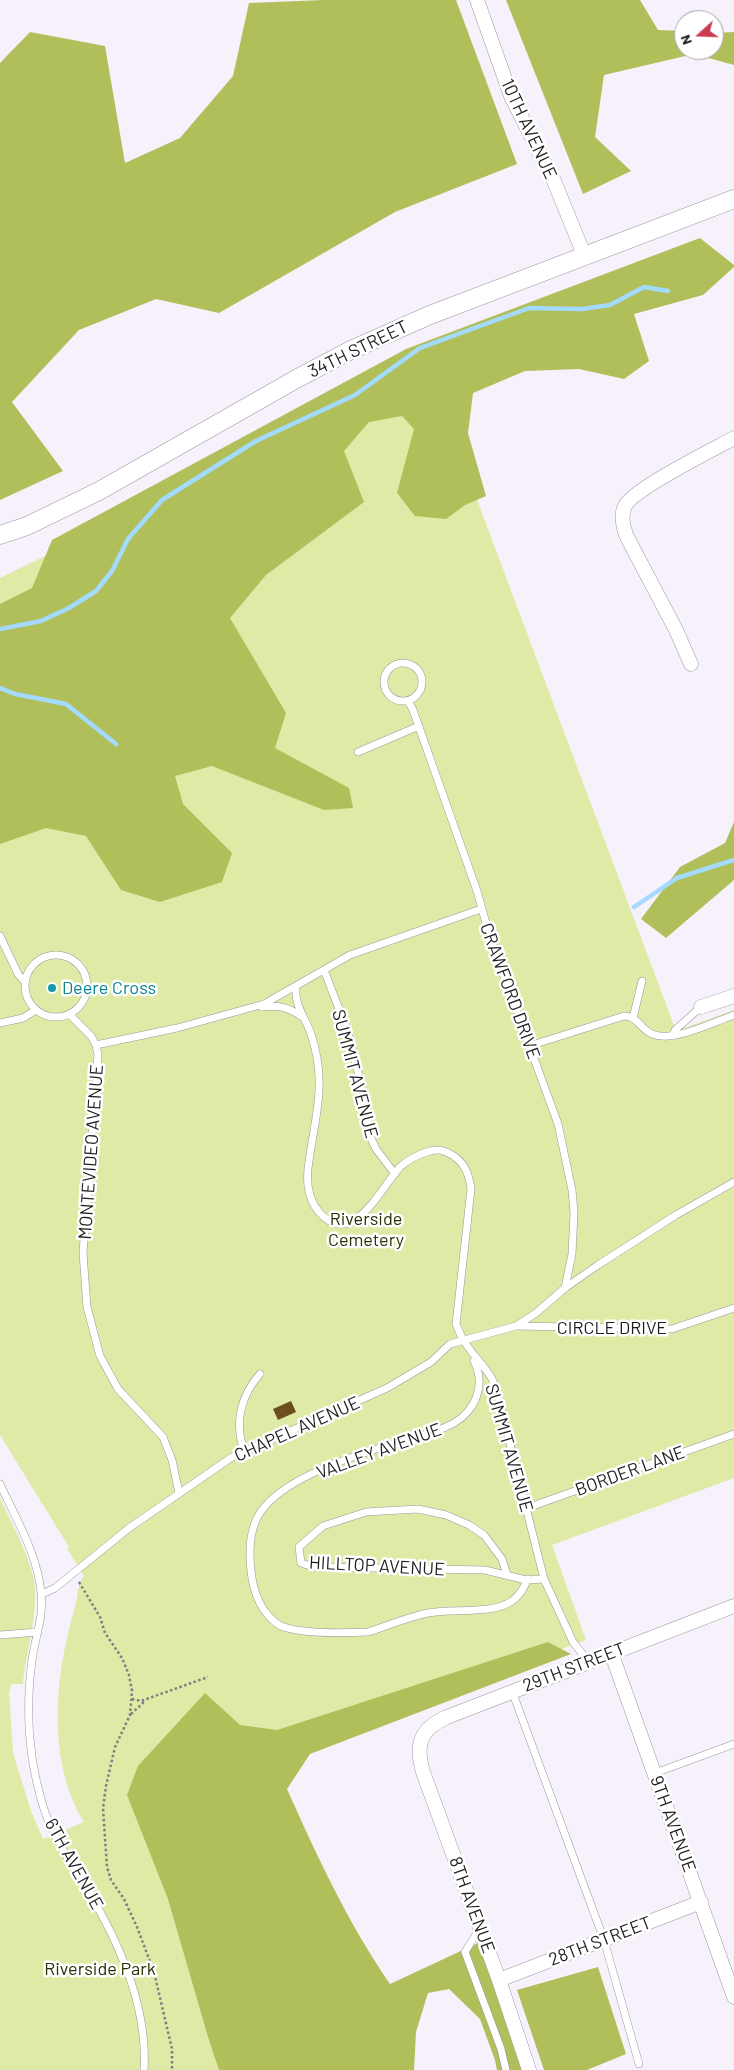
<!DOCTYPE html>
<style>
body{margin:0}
#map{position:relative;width:734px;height:2070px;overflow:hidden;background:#f6f1fa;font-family:Barlow,sans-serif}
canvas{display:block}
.north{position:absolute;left:674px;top:10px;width:50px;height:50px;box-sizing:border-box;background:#fff;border:1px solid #a5a5a6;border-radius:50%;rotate:250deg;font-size:14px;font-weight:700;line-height:20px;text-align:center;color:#1f1d20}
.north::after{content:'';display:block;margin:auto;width:18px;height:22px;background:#cb3b50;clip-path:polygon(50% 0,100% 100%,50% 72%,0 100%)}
</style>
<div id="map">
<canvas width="734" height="2070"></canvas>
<div class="north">N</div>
</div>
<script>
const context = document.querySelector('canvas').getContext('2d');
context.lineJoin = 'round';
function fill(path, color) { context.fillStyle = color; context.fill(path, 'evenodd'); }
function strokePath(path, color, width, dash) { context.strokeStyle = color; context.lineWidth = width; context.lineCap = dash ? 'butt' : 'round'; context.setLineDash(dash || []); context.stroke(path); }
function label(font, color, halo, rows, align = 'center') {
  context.font = font + ' Barlow,sans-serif'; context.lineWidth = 5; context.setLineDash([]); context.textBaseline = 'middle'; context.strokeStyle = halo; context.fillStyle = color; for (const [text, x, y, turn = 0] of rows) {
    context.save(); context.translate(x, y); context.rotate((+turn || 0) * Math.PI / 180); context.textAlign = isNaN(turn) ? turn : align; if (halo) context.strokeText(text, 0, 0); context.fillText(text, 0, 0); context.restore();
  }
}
fill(new Path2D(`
 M 422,353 L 676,1031 L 734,1010 L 734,1478 L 552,1545 L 586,1640 L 146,1800 L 240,2070 L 0,2070 L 0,1498 C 10,1520 30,1557 34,1580 C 39,1614 26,1650 23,1684 L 12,1684 L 9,1692 L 13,1753 L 31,1811 L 43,1839 L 84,1822 C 46,1760 55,1674 75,1607 C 79,1595 76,1585 84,1576 L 67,1548 L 69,1547 L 0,1435 L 0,578 L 123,518 Z`), '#deeaa6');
fill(new Path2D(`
 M 324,0 L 456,0 L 517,164 L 395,212 L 219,313 L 156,299 L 79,330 L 12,402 L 63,471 L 0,500 L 0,63 L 30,32 L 105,46 L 125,163 L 180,138 L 233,76 L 249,3 Z
 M 506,0 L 640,0 L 658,30 L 684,31 L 684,50 L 714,50 L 714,33 L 734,32 L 734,65 L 694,54 L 604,75 L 595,137 L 631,171 L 583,194 Z
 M 700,238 L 734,265 L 734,267 L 703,295 L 634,314 L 649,361 L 624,379 L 579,369 L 525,371 L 473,393 L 468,433 L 486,496 L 465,505 L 446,519 L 415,516 L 397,493 L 414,429 L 402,416 L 369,422 L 344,451 L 364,502 L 266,575 L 230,618 L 286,713 L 275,748 L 349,788 L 353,808 L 324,810 L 212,766 L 175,776 L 183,804 L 232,853 L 222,882 L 160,902 L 121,890 L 86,836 L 46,828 L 0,844 L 0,604 L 32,588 L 52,540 L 406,349 Z
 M 734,822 L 734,880 L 666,938 L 641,919 L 680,867 L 725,843 Z
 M 548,1642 L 571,1654 L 310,1754 L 287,1789 C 317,1856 348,1923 390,1984 L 478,1943 L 524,2070 L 497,2070 L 495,2060 L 480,2019 L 449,1989 L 428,1993 L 416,2032 L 414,2070 L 219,2070 L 208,2037 L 168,1899 L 127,1795 L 138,1766 L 205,1693 L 240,1725 L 277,1730 Z
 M 598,1967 L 626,2054 L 587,2070 L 544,2070 L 517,1990 Z`), '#b1bf5b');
strokePath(new Path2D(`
 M 0,629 L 41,621 L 69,608 L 96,591 L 112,571 L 128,539 L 162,500 L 256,441 L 355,395 L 420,348 L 529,308 L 582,309 L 610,305 L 644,287 L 668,291
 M 0,688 L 15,694 L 66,704 L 116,744
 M 634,907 L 677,878 L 734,860`), '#a3dafe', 4.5);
fill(new Path2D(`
 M 291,1401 L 296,1412 L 278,1420 L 273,1409 Z`), '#6d4e1e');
const service = new Path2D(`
 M384 682a19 19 0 1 1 38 0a19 19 0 1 1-38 0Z
 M 408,701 L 413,710 L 477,891 L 491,941 L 558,1124 L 572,1190 L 574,1213 L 572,1254 L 565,1288
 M 358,752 L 419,726
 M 0,936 L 18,974 L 25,982
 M25 986a31 31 0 1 1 62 0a31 31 0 1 1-62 0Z
 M 324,970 L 348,1032 L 359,1076 L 370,1136 L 376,1149 L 395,1174
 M 296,987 C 294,1005 305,1017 311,1034 C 317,1052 320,1071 319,1090 C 318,1114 312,1138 309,1161 C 306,1179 307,1198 319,1212 C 352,1251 382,1186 400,1167 C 409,1159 419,1154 430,1151 C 439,1149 444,1150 452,1155 C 465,1163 469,1174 471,1189 L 456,1324 C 465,1349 478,1357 491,1377 C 494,1382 496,1390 498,1396 L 544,1579 L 573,1642 L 588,1661
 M 262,1007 C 278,1005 288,1007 301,1016
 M 69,1014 L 91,1036 L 96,1045
 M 633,1018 L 642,981
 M 0,1023 L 23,1018 L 36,1010
 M 673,1036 L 675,1030 L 701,1007
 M 529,1046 L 624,1016 C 638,1016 641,1030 652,1034 C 673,1043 713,1022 734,1015
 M 517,1326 L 672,1329 L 734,1308
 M 474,1361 C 486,1385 476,1410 454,1423 C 438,1432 421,1436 404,1441 C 364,1452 287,1476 262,1510 C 253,1522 250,1538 250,1553 C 250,1574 253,1597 267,1614 C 271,1619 275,1623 281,1626 C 301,1634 346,1633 368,1632 C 387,1626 408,1617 428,1613 C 453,1608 491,1615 512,1601 C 520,1596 524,1587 528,1579
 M 244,1450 C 234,1423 241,1395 260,1374
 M 0,1484 C 16,1519 38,1555 41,1593 C 44,1616 35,1638 32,1660 C 25,1711 28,1757 43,1806 C 52,1836 71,1862 87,1889 C 119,1942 148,2007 144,2070
 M 179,1493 L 172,1460 L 163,1437 L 118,1389 L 100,1356 L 87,1307 L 83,1253 L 98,1055 L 96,1045 L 177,1028 L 264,1004 L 350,955 L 481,909
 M 527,1508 L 734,1434
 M 507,1575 L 502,1559 L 484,1535 L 469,1525 L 446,1515 L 418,1509 L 366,1512 L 323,1526 L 299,1547 L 301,1563 L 313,1567 L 485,1570 L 526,1580 L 544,1579
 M 42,1594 L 55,1588 L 129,1528 L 232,1457 L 387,1388 L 431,1362 L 450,1344 L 516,1326 L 536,1313 L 565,1288 L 598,1265 L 676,1215 L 734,1182
 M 0,1635 L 38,1632
 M 512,1691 L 604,1940 L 639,2064
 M 655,1773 L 734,1744
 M 480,1928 L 465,1952 L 501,2049 L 506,2070`);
const minor = new Path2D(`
 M 477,0 L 511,96 L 554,181 L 585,257
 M 691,664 L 676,630 L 627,537 C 623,527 620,516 625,506 C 633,489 714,449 734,438
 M 701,1007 L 734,996
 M 611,1652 L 734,1997
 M 499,1980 L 701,1902
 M 529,2070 L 499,1980 L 423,1772 C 415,1744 420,1729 447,1717 L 734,1606`);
const tertiary = new Path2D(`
 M 0,535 L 27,526 L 99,491 L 298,378 L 351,350 L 430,315 L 734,199`);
strokePath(service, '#9b969f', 8);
strokePath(minor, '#9b969f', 15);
strokePath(tertiary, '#9b969f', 19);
strokePath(new Path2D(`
 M 79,1582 L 100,1617 L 105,1633 L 122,1658 L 129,1675 L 132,1691 L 130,1715 L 115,1747 L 106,1786 L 103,1808 L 107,1867 L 111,1880 L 124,1899 L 137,1927 L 154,1972 L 172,2049 L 172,2070
 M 132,1699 L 141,1701 L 208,1677
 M 131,1714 L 143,1703 L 141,1701`), '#817e83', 2.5, [2.5, 2.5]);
strokePath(service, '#fff', 7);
strokePath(minor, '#fff', 14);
strokePath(tertiary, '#fff', 18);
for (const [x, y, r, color] of [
 [52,988,5,"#0f9aa8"]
]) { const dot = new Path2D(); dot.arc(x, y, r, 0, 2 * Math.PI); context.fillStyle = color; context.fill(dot); strokePath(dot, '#fff', 2); }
label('18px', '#1f1d20', '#fff', [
 ["10TH AVENUE",529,129,65],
 ["34TH STREET",358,349,-26],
 ["CRAWFORD DRIVE",510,991,70],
 ["SUMMIT AVENUE",355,1074,75],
 ["MONTEVIDEO AVENUE",91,1152,-86],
 ["CIRCLE DRIVE",612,1328],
 ["CHAPEL AVENUE",297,1429,-24],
 ["SUMMIT AVENUE",509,1448,74],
 ["VALLEY AVENUE",379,1451,-20],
 ["BORDER LANE",630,1471,-20],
 ["HILLTOP AVENUE",377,1566,3],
 ["29TH STREET",574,1667,-21],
 ["9TH AVENUE",673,1824,70],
 ["6TH AVENUE",74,1864,61],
 ["8TH AVENUE",472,1905,70],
 ["28TH STREET",600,1941,-21]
]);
label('18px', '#0d838f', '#fff', [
 ["Deere Cross",62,988]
], 'left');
label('18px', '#2b3004', '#fff', [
 ["Riverside",366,1219],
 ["Cemetery",366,1240],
 ["Riverside Park",100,1969]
]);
</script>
